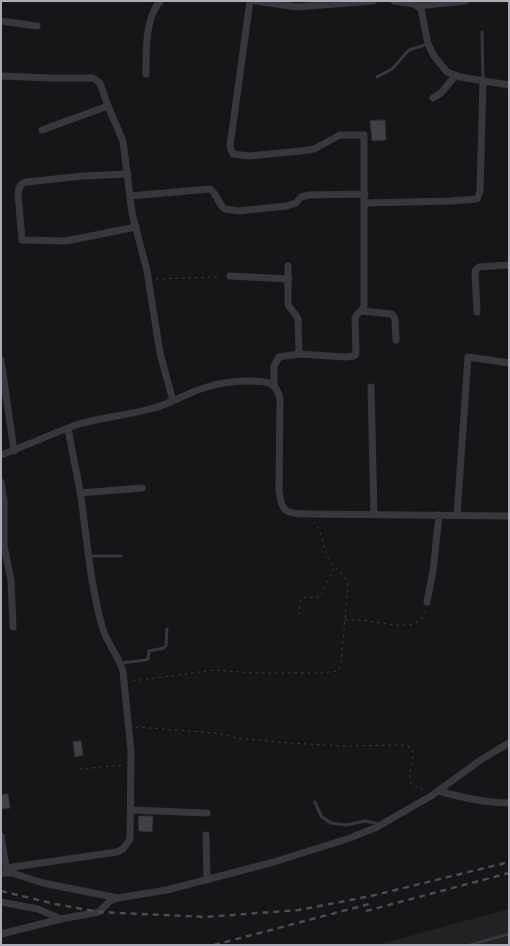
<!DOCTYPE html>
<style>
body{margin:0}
#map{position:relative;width:510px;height:946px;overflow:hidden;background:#161618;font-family:"DM Sans",sans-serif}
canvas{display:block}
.frame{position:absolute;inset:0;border:2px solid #a8adb8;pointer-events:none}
</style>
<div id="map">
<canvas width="510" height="946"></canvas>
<div class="frame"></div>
</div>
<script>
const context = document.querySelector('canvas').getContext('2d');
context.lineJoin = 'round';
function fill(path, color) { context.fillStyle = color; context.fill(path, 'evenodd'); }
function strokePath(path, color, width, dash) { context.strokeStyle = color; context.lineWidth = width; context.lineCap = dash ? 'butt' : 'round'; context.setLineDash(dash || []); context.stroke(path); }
fill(new Path2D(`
 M 509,909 L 509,945 L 376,945 Z`), '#222225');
const building = new Path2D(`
 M 385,120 L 386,140 L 372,141 L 370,121 Z
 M 81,741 L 83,755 L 75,757 L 73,742 Z
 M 8,794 L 10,808 L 1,809 L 1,795 Z
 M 139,816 L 153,816 L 152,832 L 139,831 Z`);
fill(building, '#404145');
strokePath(building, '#303034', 1);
strokePath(new Path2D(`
 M 156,279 L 217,277
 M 299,615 L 301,598 L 320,597 L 334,568
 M 345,620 C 353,620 361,620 369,621 C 386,623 420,634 426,610
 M 133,681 L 214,670 L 254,673 L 321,673 L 338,671 L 341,664 L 348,585 C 346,576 335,568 329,560 C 323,548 323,533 315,522
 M 136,727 L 215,733 L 237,738 L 289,743 L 345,746 L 406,745 L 412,748 C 415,761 407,771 411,784 L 425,791
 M 80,769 L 124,765`), '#3d3f44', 1, [2.5, 4]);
strokePath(new Path2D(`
 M 482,32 L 483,81
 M 377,77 L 392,69 L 409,50 L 428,44
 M 88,556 L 121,556
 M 121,663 L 146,660 L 148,659 L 149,651 L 164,648 L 166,645 L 167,629
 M 315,802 L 321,816 L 331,823 L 346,825 L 365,821 L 380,824
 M 470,945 L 509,934`), '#37383d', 3);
strokePath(new Path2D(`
 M 250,1 L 230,146 L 233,154 L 249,156 L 301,151 L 314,149 L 340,135 L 364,135 L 364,305 C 364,311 357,312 355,318 L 356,354 L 354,356 L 345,357 L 299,354 L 279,357 L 274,366 L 274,386
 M 255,1 L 297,7 L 373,1
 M 394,1 L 414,4 L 421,9 L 428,44 L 434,56 L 447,72 L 460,77 L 509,85
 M 418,6 L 465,1
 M 1,21 L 37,26
 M 146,74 C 146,53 145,18 160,1
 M 1,76 L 50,78 L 93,78 L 100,83 L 108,106 L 123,141 L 132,213 L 147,271 L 160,353 L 173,401
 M 433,98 L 441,93 L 455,76
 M 42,130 L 108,106
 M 128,174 L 83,176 L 26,182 C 20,184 19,187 18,194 L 22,240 L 66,241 L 136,227
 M 130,196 L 210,189 C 217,194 218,204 225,209 L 238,211 L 287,206 L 296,203 L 301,197 L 309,195 L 365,194
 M 365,203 L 451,201 L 477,199 L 480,191 L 483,81
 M 288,266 L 288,304 C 290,310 296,313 298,319 L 299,354
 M 230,276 L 289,279
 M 362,311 L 392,314 L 395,319 L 396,340
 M 477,312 L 475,271 L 479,267 L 509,265
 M 1,360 L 14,451
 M 371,387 L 374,515
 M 1,455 C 28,445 53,433 79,424 C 104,417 129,415 154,408 C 172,403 189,392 207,387 C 220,383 234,381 248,381 C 265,381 276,380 280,399 L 279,490 C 281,511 285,514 306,514 L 509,516
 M 1,482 L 4,501 L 4,546 L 11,580 L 13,627
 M 80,493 L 142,488
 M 457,515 L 468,357 L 509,363
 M 427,602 L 433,571 L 439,515
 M 438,791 C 461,797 485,803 509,803
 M 131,810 L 207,813
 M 206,835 L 207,880
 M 1,836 L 7,873
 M 6,868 L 117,852 L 123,849 L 130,839 L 131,752 L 123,671 C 118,655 106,642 102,626 C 90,583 87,540 81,497 C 77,474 72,451 68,428
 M 1,873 L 12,873 L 43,883 L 118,898
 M 1,902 L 38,909 L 61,919
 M 1,934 L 61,919 L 99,912 L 110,901 L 118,898 L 167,890 L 274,862 L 350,838 L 377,827 L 431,796 L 482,759 L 509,743`), '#37383d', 7);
strokePath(new Path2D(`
 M 1,891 L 55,904 L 99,912 L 205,917 L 299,910 L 371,896 L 509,862
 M 366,911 L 509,873
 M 214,945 L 373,903`), '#4a4c52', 2.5, [6, 5]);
</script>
